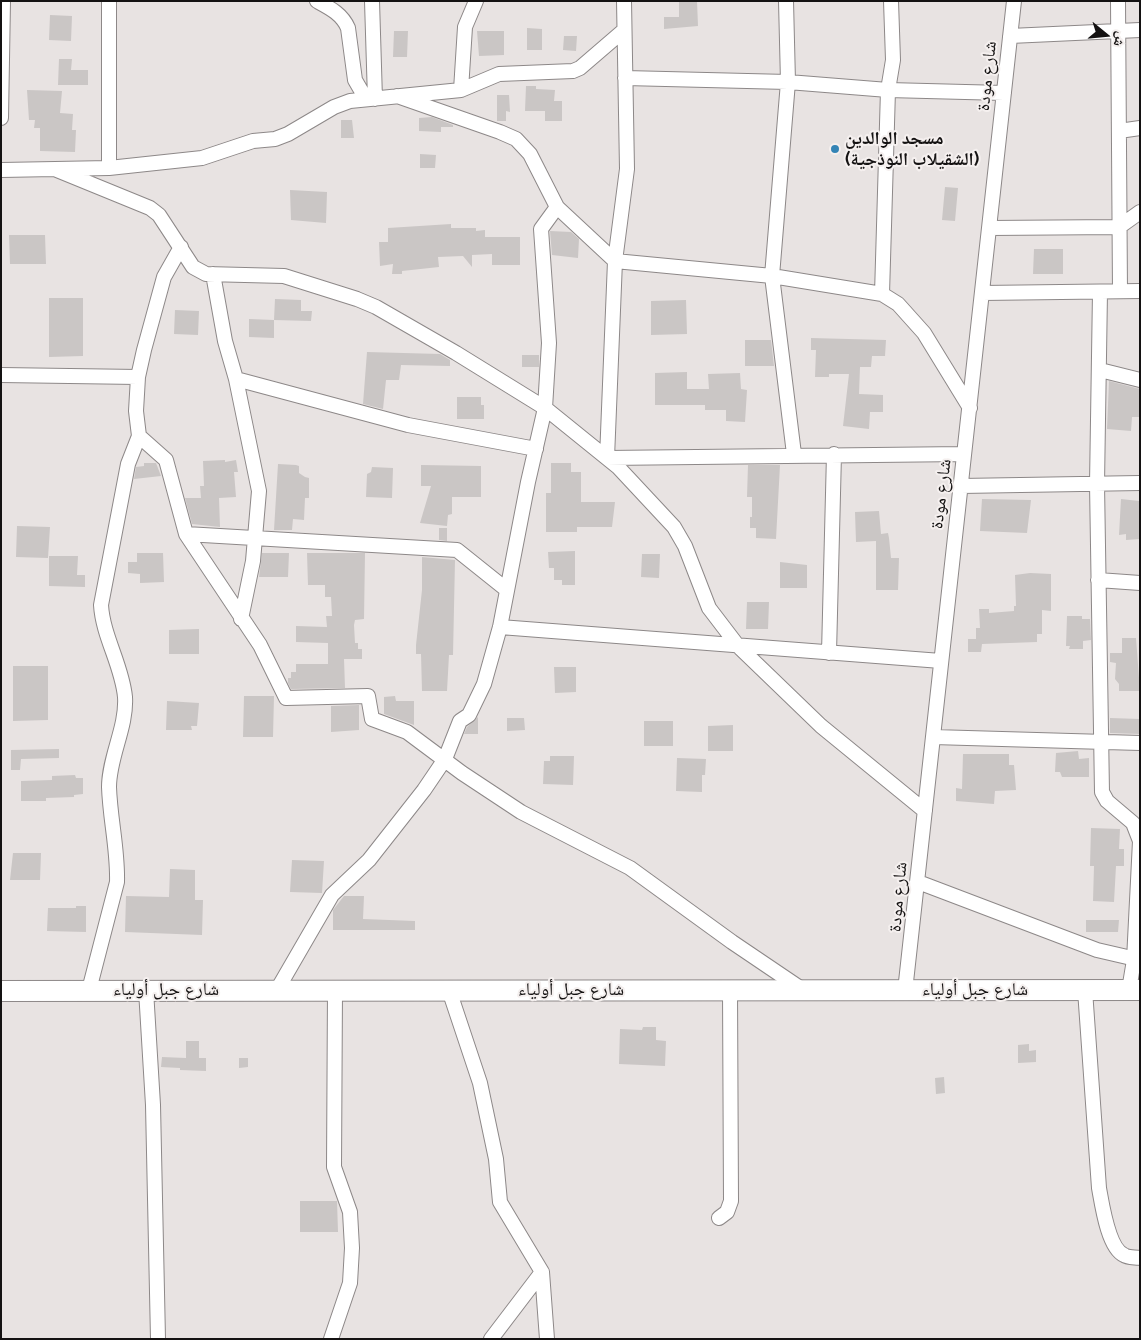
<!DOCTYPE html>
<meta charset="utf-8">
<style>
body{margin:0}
#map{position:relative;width:1141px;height:1340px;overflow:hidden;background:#e8e3e2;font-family:Raleway,"Noto Naskh Arabic",sans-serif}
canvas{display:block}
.frame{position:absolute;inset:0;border:2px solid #141212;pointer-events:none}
.north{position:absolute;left:1081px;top:10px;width:50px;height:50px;-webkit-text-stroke:4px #f5f0ef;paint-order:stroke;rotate:107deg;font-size:14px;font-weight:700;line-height:20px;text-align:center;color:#141212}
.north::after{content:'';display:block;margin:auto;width:18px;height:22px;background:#141212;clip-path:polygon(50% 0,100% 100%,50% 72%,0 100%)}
</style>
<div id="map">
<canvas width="1141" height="1340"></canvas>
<div class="frame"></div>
<div class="north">ش</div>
</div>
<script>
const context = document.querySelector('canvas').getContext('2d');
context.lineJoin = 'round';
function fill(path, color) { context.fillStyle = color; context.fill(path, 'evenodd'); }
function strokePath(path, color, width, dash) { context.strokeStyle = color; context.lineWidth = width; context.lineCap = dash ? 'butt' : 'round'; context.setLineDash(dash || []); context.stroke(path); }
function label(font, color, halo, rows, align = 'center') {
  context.font = font + ' Raleway,"Noto Naskh Arabic",sans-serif'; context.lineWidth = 4; context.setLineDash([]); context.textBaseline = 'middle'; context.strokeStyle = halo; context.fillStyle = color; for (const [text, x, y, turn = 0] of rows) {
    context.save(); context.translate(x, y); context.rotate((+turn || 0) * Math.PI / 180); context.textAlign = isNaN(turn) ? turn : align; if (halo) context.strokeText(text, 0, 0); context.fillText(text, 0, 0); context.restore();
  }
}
fill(new Path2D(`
 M 679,1 L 697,1 L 698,26 L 664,29 L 664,17 L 679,17 Z
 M 50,15 L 72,16 L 71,41 L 49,40 Z
 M 527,28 L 542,29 L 542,50 L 527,50 Z
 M 394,31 L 408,31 L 407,57 L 393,57 Z
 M 477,31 L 504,31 L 504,55 L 479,56 Z
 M 564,36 L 577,36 L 576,51 L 563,50 Z
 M 59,59 L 72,59 L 71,70 L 88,70 L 88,85 L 58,85 Z
 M 526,86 L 536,86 L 536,89 L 555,90 L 554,101 L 562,101 L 562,121 L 545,121 L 545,111 L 525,111 Z
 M 27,90 L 62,91 L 60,113 L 73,114 L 72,130 L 76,130 L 75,152 L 40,151 L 40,128 L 34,128 L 35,120 L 29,120 Z
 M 497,95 L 509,95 L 510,112 L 506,111 L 506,121 L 497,121 Z
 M 419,118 L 432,117 L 453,125 L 453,127 L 441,127 L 441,132 L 419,131 Z
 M 341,120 L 352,120 L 354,138 L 341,138 Z
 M 420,154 L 436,155 L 435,168 L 420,168 Z
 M 945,187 L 958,188 L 955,221 L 942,220 Z
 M 290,190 L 327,192 L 326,223 L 291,220 Z
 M 451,224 L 451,228 L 476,228 L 476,231 L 485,230 L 485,237 L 520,237 L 520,265 L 492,265 L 492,254 L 472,255 L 472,267 L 463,256 L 438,257 L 439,267 L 402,271 L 402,274 L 392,274 L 393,264 L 380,266 L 379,242 L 388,242 L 388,228 Z
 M 550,231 L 571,232 L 579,239 L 578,258 L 552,255 Z
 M 9,235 L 45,235 L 46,264 L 10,264 Z
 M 1034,249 L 1063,249 L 1063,274 L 1033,274 Z
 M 49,298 L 83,298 L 83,356 L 49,357 Z
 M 275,299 L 301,300 L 301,311 L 312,311 L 311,321 L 274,320 Z
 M 686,300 L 687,334 L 651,335 L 651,301 Z
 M 175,310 L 199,311 L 198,335 L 174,334 Z
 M 249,319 L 274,320 L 274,338 L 249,337 Z
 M 811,338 L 886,340 L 885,356 L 872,356 L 871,367 L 860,367 L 859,394 L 883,395 L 883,412 L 870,412 L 869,429 L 843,426 L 849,374 L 829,374 L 829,377 L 815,377 L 816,350 L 811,350 Z
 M 745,340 L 771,340 L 774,366 L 745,366 Z
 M 367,352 L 440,354 L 450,360 L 450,366 L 401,365 L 399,380 L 386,380 L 383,409 L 363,404 Z
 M 522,355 L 539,355 L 539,367 L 522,367 Z
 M 687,372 L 687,389 L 709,389 L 708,374 L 740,373 L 741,389 L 747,390 L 745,422 L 726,421 L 726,410 L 705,410 L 705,405 L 655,405 L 655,373 Z
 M 1109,381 L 1140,389 L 1140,417 L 1132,417 L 1131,431 L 1107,429 Z
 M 457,397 L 481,397 L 481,405 L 484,405 L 484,419 L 457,419 Z
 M 225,460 L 225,462 L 236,460 L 238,472 L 234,472 L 236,497 L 219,498 L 220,527 L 192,524 L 185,498 L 201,498 L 200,486 L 204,486 L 203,461 Z
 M 144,463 L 156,463 L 161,476 L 134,479 L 136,467 L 144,466 Z
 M 551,463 L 571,463 L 571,472 L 581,472 L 581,502 L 615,502 L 612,527 L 577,527 L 577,532 L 546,532 L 546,493 L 551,493 Z
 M 278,464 L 296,465 L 299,466 L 299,473 L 305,477 L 309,478 L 309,498 L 305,498 L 304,520 L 293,519 L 292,530 L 274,530 Z
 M 421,465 L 481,466 L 481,497 L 452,497 L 452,514 L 448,515 L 447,526 L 420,523 L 431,486 L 421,486 Z
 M 748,465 L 780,465 L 776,539 L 756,538 L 756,528 L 750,528 L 750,517 L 752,517 L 752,497 L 747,497 Z
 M 372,467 L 393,468 L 392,498 L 366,497 L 367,474 L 371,472 Z
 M 982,499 L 1031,500 L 1027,533 L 980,531 Z
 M 1121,499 L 1139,501 L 1140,539 L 1126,540 L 1126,534 L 1119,535 Z
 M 879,511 L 881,534 L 888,533 L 889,538 L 891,558 L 899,558 L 898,590 L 876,590 L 876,541 L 856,542 L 855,512 Z
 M 17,526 L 50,527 L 48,558 L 16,557 Z
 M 439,528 L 447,528 L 447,541 L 439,540 Z
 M 575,551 L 575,585 L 562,585 L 562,580 L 554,580 L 554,568 L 549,568 L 548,552 Z
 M 137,553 L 163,553 L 164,582 L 140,583 L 140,574 L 128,573 L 128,562 L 137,562 Z
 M 262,553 L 289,553 L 288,577 L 259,577 Z
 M 307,553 L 365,553 L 364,619 L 355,620 L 354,625 L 355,643 L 358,643 L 358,649 L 362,649 L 362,659 L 344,659 L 345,688 L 291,689 L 288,683 L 288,678 L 291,678 L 291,672 L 296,672 L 296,664 L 328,664 L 328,643 L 296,642 L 296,626 L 327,627 L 326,616 L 332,616 L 331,597 L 325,597 L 325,585 L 308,585 Z
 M 642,554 L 660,554 L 659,578 L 641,577 Z
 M 49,556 L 78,556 L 77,575 L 85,575 L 85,587 L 49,586 Z
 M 422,557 L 455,560 L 453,655 L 449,655 L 447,691 L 422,691 L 421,654 L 416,654 L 416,645 L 422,590 Z
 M 780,562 L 807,565 L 807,588 L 780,588 Z
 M 1030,573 L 1051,574 L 1051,611 L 1042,610 L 1042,634 L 1037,634 L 1037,642 L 982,644 L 981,652 L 968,652 L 968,639 L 976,639 L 976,628 L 980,628 L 979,609 L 989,609 L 989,613 L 1014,611 L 1014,606 L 1016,606 L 1015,575 Z
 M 747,602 L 769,602 L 768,629 L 746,629 Z
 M 1067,616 L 1082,616 L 1082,619 L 1090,619 L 1091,640 L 1083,641 L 1083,649 L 1069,649 L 1070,646 L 1066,646 Z
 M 199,629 L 199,654 L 169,654 L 169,630 Z
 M 1122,638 L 1136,638 L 1140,691 L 1119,691 L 1119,684 L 1115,679 L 1116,663 L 1110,662 L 1110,653 L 1122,653 Z
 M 13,666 L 48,666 L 48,720 L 13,721 Z
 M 554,667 L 576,667 L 576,692 L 555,693 Z
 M 244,696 L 274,696 L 273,737 L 243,737 Z
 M 395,696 L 396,701 L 414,701 L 414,725 L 384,714 L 384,697 Z
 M 167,701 L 199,703 L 197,726 L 191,726 L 192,730 L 166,730 Z
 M 359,705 L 359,730 L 331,732 L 331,706 Z
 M 478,717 L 478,734 L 464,734 L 467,727 Z
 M 507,718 L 524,718 L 525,730 L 507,731 Z
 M 1110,718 L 1140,719 L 1140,734 L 1110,733 Z
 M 644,721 L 673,721 L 673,746 L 644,746 Z
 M 733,725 L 733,751 L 708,751 L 708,726 Z
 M 59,749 L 59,758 L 21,759 L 20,770 L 11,770 L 11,750 Z
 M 1078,751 L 1079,759 L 1089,758 L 1089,777 L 1062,777 L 1060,772 L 1055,772 L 1056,753 Z
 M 963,754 L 1009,754 L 1009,765 L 1014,765 L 1016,790 L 995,791 L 994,804 L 956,801 L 956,788 L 962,789 Z
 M 550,756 L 574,756 L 573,785 L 543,784 L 544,761 L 550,761 Z
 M 677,758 L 706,759 L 705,775 L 702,775 L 702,792 L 676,791 Z
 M 75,775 L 76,778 L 83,778 L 83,794 L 74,795 L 74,797 L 46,798 L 46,801 L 21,801 L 21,781 L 52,780 L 52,776 Z
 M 1091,828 L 1120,829 L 1119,849 L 1124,849 L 1124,866 L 1116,866 L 1114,902 L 1093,901 L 1094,866 L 1090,866 Z
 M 13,853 L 41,853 L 40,880 L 10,880 Z
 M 292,860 L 324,861 L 322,893 L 290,892 Z
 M 170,869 L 195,870 L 195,900 L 203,900 L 202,935 L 125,932 L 126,896 L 169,897 Z
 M 344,896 L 364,896 L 363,919 L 415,921 L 415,930 L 333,930 L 333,910 Z
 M 76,906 L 86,906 L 86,932 L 47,931 L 48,908 L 76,908 Z
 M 1086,920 L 1119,920 L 1118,932 L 1086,932 Z
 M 643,1027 L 656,1027 L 656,1040 L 666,1041 L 665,1066 L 619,1064 L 620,1029 L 642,1030 Z
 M 186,1041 L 199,1041 L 199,1058 L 206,1058 L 206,1071 L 180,1070 L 180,1068 L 161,1067 L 162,1057 L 186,1058 Z
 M 1029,1044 L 1029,1051 L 1036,1050 L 1036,1062 L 1018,1063 L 1018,1045 Z
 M 239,1058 L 248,1058 L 248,1067 L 239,1068 Z
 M 944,1077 L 945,1093 L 936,1094 L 935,1078 Z
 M 300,1201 L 337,1201 L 338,1232 L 300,1232 Z`), '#cac6c5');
const minor = new Path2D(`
 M 317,1 C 330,8 342,14 348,28 L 355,80 L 366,99
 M 372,1 L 375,99
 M 624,1 L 627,169 L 615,261 L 607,458 L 964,454
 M 786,1 L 788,82 L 772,276 L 794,454
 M 1118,1 L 1120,291
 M 1010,36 L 1140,30
 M 625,78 L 788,82 L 888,90 L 1004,93
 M 461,90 L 465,27 L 476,1
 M 397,96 L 500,132 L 516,139 L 530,154 L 557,207 L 615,261 L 772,276 L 882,294 L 898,304 L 924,333 L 970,408
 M 1,118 L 3,1
 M 1119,131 L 1140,128
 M 109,168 L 109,1
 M 1,170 L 109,168 L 202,158 L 253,141 L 275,139 L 288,134 L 334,107 L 350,101 L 461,90 L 499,74 L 573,71 L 580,68 L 623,31
 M 57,170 L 150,208 L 159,215 L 193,267 L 206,274 L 284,276 L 357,299 L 376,307 L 456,353 L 545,408 L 618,467 L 674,527 L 685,546 L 709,608 L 738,646 L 821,726 L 925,811
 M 989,228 L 1119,227 L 1140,212
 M 181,247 L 164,277 L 144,350 L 138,377 L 136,411 L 139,436 L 166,460 L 186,534 L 260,645 L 286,698 L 368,696 L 372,719 L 407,732 L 462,773 L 521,812 L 630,868 L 732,942 L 803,990
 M 213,274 L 225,341 L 236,379 L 259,491 L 253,561 L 241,619
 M 1100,292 L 1097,484 L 1102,792 L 1107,801 L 1133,823 L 1140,841 L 1134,960 L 1129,990
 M 982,293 L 1140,291
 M 882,294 L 888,90 L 893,60 L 891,1
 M 1100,370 L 1140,380
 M 1,375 L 138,377
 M 236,379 L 408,425 L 536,449
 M 961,486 L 1140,483
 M 186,534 L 457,550 L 507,590
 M 1098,580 L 1140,583
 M 500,627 L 941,661
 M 829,653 L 834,454
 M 933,737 L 1140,743
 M 918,882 L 1097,950 L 1140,960
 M 89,990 L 117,882 C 118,850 110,819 109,787 C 109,757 127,727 125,697 C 122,665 103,637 101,605 L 128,464 L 139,436
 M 146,990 L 153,1105 L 158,1339
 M 277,990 L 332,895 L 369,860 L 424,790 L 445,759 L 460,721 L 469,715 L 484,684 L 500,627 L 528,482 L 545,408 L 549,343 L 541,229 L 557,207
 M 449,990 L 480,1083 L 496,1159 L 500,1202 L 542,1272 L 547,1339
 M 1085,990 L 1099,1188 C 1102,1204 1108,1248 1124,1255 C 1128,1258 1135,1257 1140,1258
 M 905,991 L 1014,1
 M 719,1218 L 727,1212 L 731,1201 L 730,990
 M 331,1339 L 350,1283 L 352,1248 L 350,1212 L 334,1167 L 335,990
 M 491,1339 L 542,1272`);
const highway = new Path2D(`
 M 1,991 L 1140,990`);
strokePath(minor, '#8d8888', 16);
strokePath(highway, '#8d8888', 22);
strokePath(minor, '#fff', 14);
strokePath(highway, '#fff', 20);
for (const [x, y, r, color] of [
 [835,149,5,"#3484b5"]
]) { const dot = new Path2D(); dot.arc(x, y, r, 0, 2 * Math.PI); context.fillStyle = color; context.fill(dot); strokePath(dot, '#f5f0ef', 2); }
label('18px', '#141212', '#f5f0ef', [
 ["شارع مودة",987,76,-84],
 ["شارع مودة",941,494,-83],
 ["شارع مودة",898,897,-85],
 ["شارع جبل أولياء",166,990],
 ["شارع جبل أولياء",571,990],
 ["شارع جبل أولياء",975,990]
]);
label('bold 18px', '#141212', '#f5f0ef', [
 ["مسجد الوالدين",845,139],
 ["(الشقيلاب النوذجية)",845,160]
], 'left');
</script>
